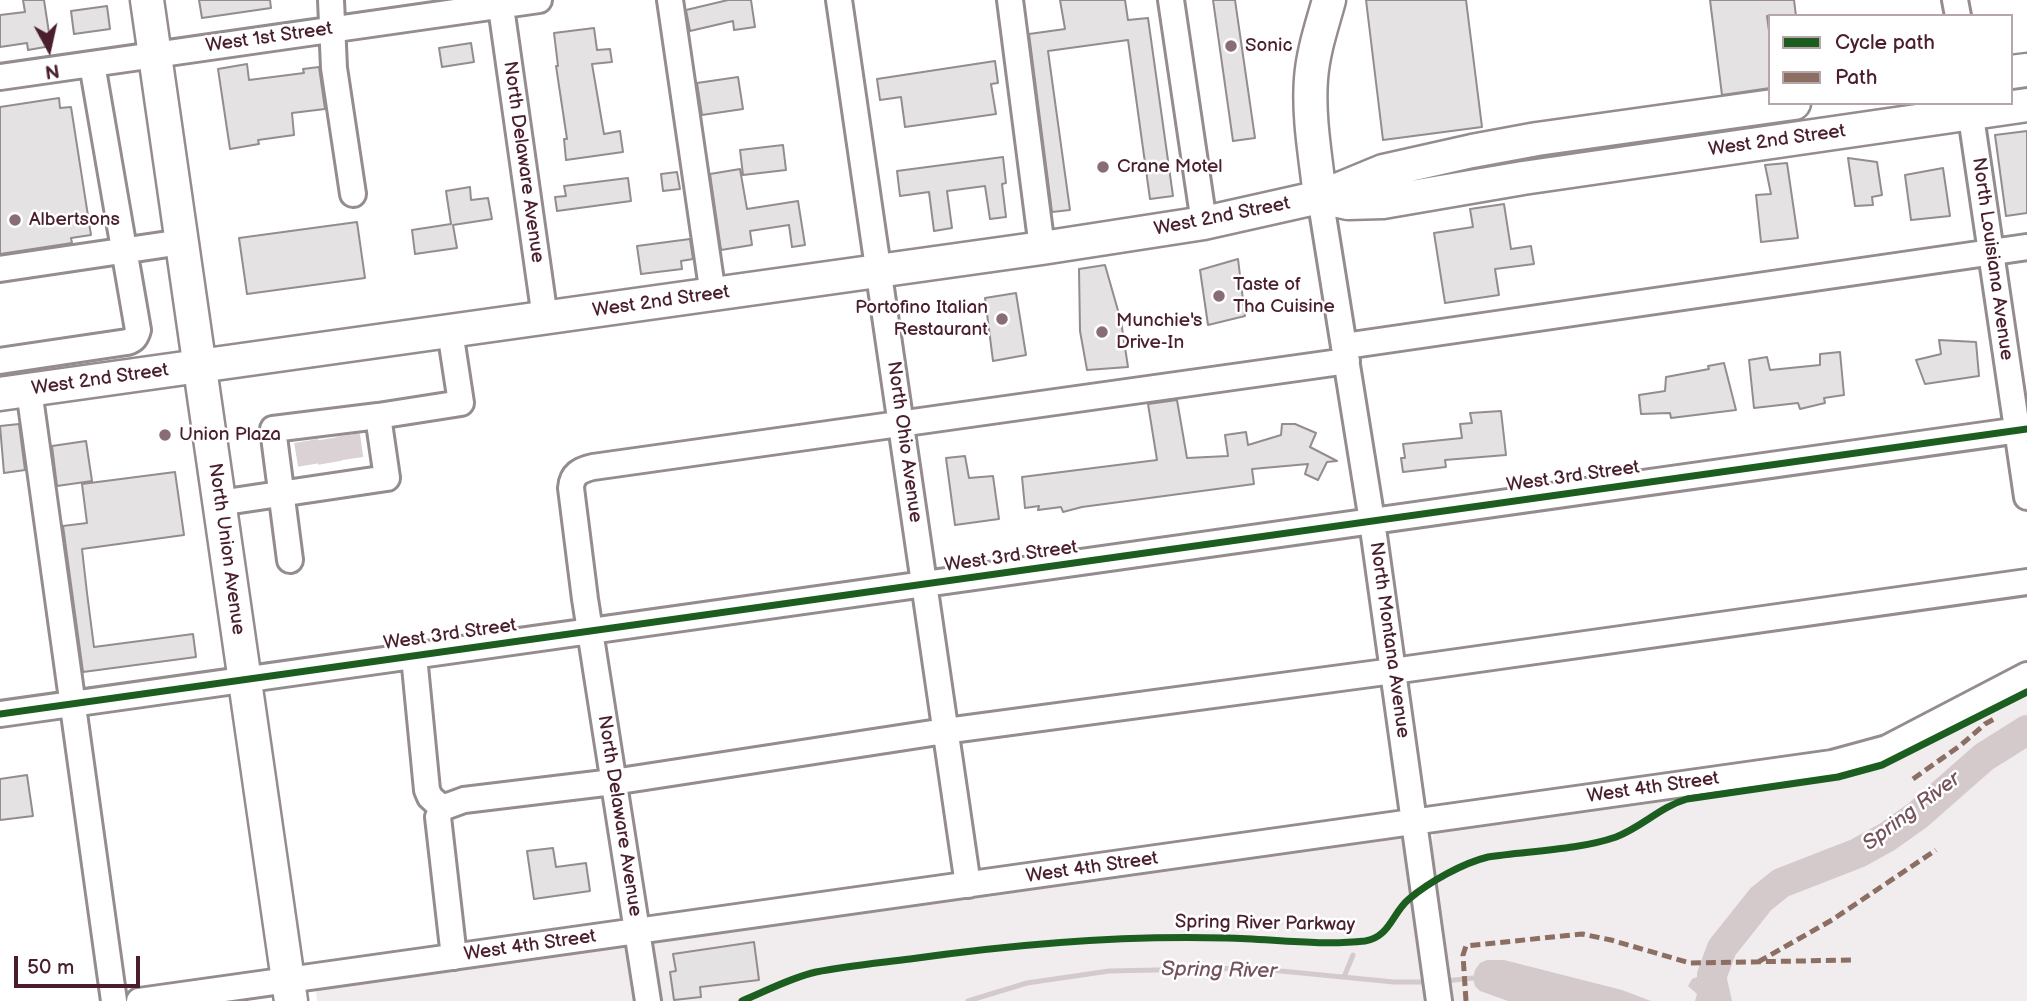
<!DOCTYPE html>
<style>
body{margin:0}
#map{position:relative;width:2027px;height:1001px;overflow:hidden;background:#fff;font-family:"Balsamiq Sans",sans-serif}
canvas{display:block}
.legend{position:absolute;left:1768px;top:14px;width:245px;height:91px;box-sizing:border-box;background:#fff;border:2px solid #b7a5aa;margin:0;padding:9px 12px;list-style:none;font-size:21px;color:#4a1f2b}
.legend li{display:flex;align-items:center;gap:14px;height:35px}
.legend b{width:35px;border:2px solid #b7a5aa}
.north{position:absolute;left:14px;top:14px;width:70px;height:70px;-webkit-text-stroke:5px #fff;paint-order:stroke;rotate:172deg;font-size:19px;font-weight:700;line-height:28px;text-align:center;color:#4a1f2b}
.north::after{content:'';display:block;margin:auto;width:24px;height:32px;background:#4a1f2b;clip-path:polygon(50% 0,100% 100%,50% 72%,0 100%)}
.scale{position:absolute;left:14px;top:956px;width:126px;height:32px;box-sizing:border-box;border:4px solid #4a1f2b;border-top:0;padding-left:9px;font-size:21px;line-height:24px;white-space:nowrap;color:#4a1f2b;-webkit-text-stroke:5px #fff;paint-order:stroke}
</style>
<div id="map">
<canvas width="2027" height="1001"></canvas>
<ul class="legend">
<li><b style="height:9px;background:#1b5e20"></b>Cycle path</li>
<li><b style="height:9px;background:#8d6e63"></b>Path</li>
</ul>
<div class="north">N</div>
<div class="scale">50 m</div>
</div>
<script>
const context = document.querySelector('canvas').getContext('2d');
context.lineJoin = 'round';
function fill(path, color) { context.fillStyle = color; context.fill(path, 'evenodd'); }
function strokePath(path, color, width, dash) { context.strokeStyle = color; context.lineWidth = width; context.lineCap = dash ? 'butt' : 'round'; context.setLineDash(dash || []); context.stroke(path); }
function label(font, color, halo, rows, align = 'center') {
  context.font = font + ' "Balsamiq Sans",sans-serif'; context.lineWidth = 5; context.setLineDash([]); context.textBaseline = 'middle'; context.strokeStyle = halo; context.fillStyle = color; for (const [text, x, y, turn = 0] of rows) {
    context.save(); context.translate(x, y); context.rotate((+turn || 0) * Math.PI / 180); context.textAlign = isNaN(turn) ? turn : align; if (halo) context.strokeText(text, 0, 0); context.fillText(text, 0, 0); context.restore();
  }
}
fill(new Path2D(`
 M 2027,686 L 2027,1001 L 1451,1001 L 1430,854 L 1433,835 L 1440,830 L 1830,773 Z
 M 1415,821 L 1437,1001 L 317,1001 L 314,977 Z`), '#f1edee');
fill(new Path2D(`
 M 1487,960 L 1504,960 L 1622,990 L 1651,1001 L 1508,1001 L 1480,991 L 1475,986 L 1473,978 L 1475,970 L 1480,963 Z
 M 1726,974 L 1732,1001 L 1695,1001 L 1697,994 L 1688,986 L 1692,979 L 1702,975 Z`), '#d4cacc');
strokePath(new Path2D(`
 M 1344,977 L 1353,955
 M 1445,981 L 1473,978
 M 968,1001 L 1027,983 L 1109,971 L 1250,968 L 1394,982 L 1431,982`), '#d4cacc', 5);
strokePath(new Path2D(`
 M 1712,975 L 1722,948 L 1761,899 L 1781,883 L 1858,853 L 1887,837 L 1918,815 L 1984,757 L 2027,730`), '#d4cacc', 30);
const building = new Path2D(`
 M 23,0 L 44,0 L 51,46 L 28,50 L 27,43 L 0,47 L 0,15 L 25,12 Z
 M 199,0 L 270,0 L 271,8 L 202,18 Z
 M 728,0 L 751,0 L 755,27 L 734,30 L 733,21 L 690,31 L 686,10 Z
 M 1060,0 L 1125,0 L 1128,20 L 1148,18 L 1173,196 L 1150,199 L 1128,40 L 1048,51 L 1070,210 L 1052,212 L 1029,34 L 1065,29 Z
 M 1213,0 L 1235,0 L 1255,138 L 1233,141 Z
 M 1366,0 L 1466,0 L 1482,127 L 1383,140 Z
 M 1710,0 L 1794,0 L 1796,16 L 1767,16 L 1770,38 L 1770,88 L 1722,95 Z
 M 107,6 L 110,29 L 74,34 L 71,11 Z
 M 594,28 L 597,50 L 610,49 L 612,62 L 592,64 L 604,134 L 620,131 L 623,152 L 566,160 L 564,139 L 567,139 L 556,66 L 558,66 L 554,33 Z
 M 471,43 L 474,62 L 442,67 L 439,48 Z
 M 995,61 L 998,83 L 991,84 L 996,114 L 905,127 L 901,97 L 880,100 L 877,79 Z
 M 247,64 L 249,80 L 304,73 L 303,69 L 319,67 L 325,109 L 292,113 L 294,135 L 258,140 L 259,144 L 230,149 L 218,69 Z
 M 738,77 L 743,109 L 702,115 L 697,83 Z
 M 59,98 L 60,108 L 71,107 L 91,235 L 71,238 L 72,243 L 0,254 L 0,107 Z
 M 2027,131 L 2027,213 L 2006,216 L 1995,135 Z
 M 783,145 L 786,170 L 743,175 L 740,150 Z
 M 1003,157 L 1006,183 L 1002,184 L 1006,217 L 990,219 L 985,186 L 947,191 L 952,228 L 934,231 L 929,192 L 900,196 L 897,171 Z
 M 1848,158 L 1877,162 L 1882,195 L 1872,197 L 1873,205 L 1855,206 Z
 M 1787,163 L 1798,238 L 1761,242 L 1756,195 L 1771,194 L 1765,165 Z
 M 1943,168 L 1950,216 L 1911,220 L 1905,175 Z
 M 740,169 L 747,209 L 798,201 L 805,245 L 792,247 L 789,225 L 750,231 L 752,245 L 721,250 L 710,174 Z
 M 677,172 L 680,189 L 663,191 L 661,174 Z
 M 628,178 L 631,201 L 557,211 L 555,197 L 566,196 L 564,186 Z
 M 470,187 L 471,200 L 488,198 L 492,219 L 453,225 L 457,248 L 415,254 L 412,230 L 451,224 L 446,191 Z
 M 1504,204 L 1511,249 L 1531,246 L 1534,264 L 1495,269 L 1499,295 L 1445,303 L 1434,233 L 1473,227 L 1470,209 Z
 M 357,222 L 365,278 L 247,294 L 239,238 Z
 M 690,239 L 693,259 L 681,261 L 682,269 L 641,274 L 637,246 Z
 M 1238,259 L 1245,316 L 1208,325 L 1200,270 Z
 M 1105,265 L 1121,321 L 1128,367 L 1087,370 L 1080,331 L 1079,269 Z
 M 1016,293 L 1026,355 L 993,361 L 985,298 Z
 M 1939,340 L 1976,342 L 1979,376 L 1925,384 L 1916,360 L 1941,354 Z
 M 1840,352 L 1844,395 L 1824,398 L 1825,403 L 1800,409 L 1798,403 L 1754,408 L 1749,360 L 1767,357 L 1770,370 L 1820,365 L 1820,354 Z
 M 1724,363 L 1736,410 L 1671,418 L 1670,413 L 1641,414 L 1639,395 L 1665,391 L 1666,377 L 1709,369 L 1708,366 Z
 M 1177,400 L 1187,458 L 1228,456 L 1225,435 L 1246,432 L 1248,445 L 1281,435 L 1282,424 L 1295,424 L 1316,433 L 1310,447 L 1337,461 L 1327,462 L 1318,480 L 1305,474 L 1308,464 L 1252,469 L 1254,484 L 1082,507 L 1063,512 L 1061,507 L 1038,510 L 1039,506 L 1025,508 L 1022,477 L 1157,460 L 1148,404 Z
 M 1501,411 L 1506,455 L 1445,460 L 1446,467 L 1403,472 L 1401,458 L 1405,458 L 1403,444 L 1462,438 L 1460,424 L 1472,423 L 1470,413 Z
 M 19,424 L 25,470 L 4,473 L 0,426 Z
 M 86,441 L 92,481 L 57,486 L 52,446 Z
 M 965,456 L 969,478 L 993,476 L 999,519 L 955,525 L 946,458 Z
 M 175,472 L 184,535 L 82,549 L 87,593 L 94,647 L 193,634 L 196,657 L 83,672 L 63,526 L 87,523 L 82,484 Z
 M 27,775 L 33,816 L 0,820 L 0,779 Z
 M 553,848 L 556,867 L 586,863 L 590,891 L 534,899 L 527,851 Z
 M 754,942 L 759,980 L 700,987 L 701,997 L 674,1000 L 670,972 L 676,971 L 673,954 Z`);
fill(building, '#e4e2e3');
strokePath(building, '#948c8e', 2);
strokePath(new Path2D(`
 M 348,435 L 353,470
 M 326,439 L 332,474
 M 306,441 L 312,477`), '#dbd2d5', 24, [24, 12]);
const minor = new Path2D(`
 M 331,0 L 334,68 L 353,194
 M 500,0 L 545,318
 M 670,0 L 713,295
 M 839,0 L 968,885
 M 1010,0 L 1042,248
 M 1171,0 L 1204,223
 M 1955,0 L 1958,16
 M 0,77 L 539,0
 M 1969,103 L 2027,497
 M 1320,197 L 1372,521 L 1439,1001
 M 0,269 L 182,242
 M 1345,346 L 2027,247
 M 0,361 L 127,342 C 134,340 136,337 138,330 L 92,64
 M 29,390 L 114,1001
 M 219,503 L 387,478 L 378,416 L 461,403 L 450,331
 M 290,560 L 273,429 L 378,416
 M 414,656 L 427,790 L 430,797 L 442,808
 M 0,714 L 2027,429
 M 454,957 L 438,817 L 442,808 L 464,800 L 613,782 L 945,731 L 1393,671 L 2027,582
 M 139,1001 L 1832,763 L 1887,748 L 2027,675
 M 648,1001 L 585,599 L 571,488 C 572,474 580,470 593,467 L 1347,361`);
const major = new Path2D(`
 M 147,0 L 291,1001
 M 2011,72 L 2027,70
 M 1320,197 L 1348,203 L 1383,202 L 1523,178 L 2027,105
 M 1320,197 C 1316,159 1308,118 1311,79 C 1313,51 1322,26 1329,0
 M 0,394 L 1042,248 L 1204,223 L 1320,197 L 1383,171 L 1472,151 L 1537,139 L 1794,103`);
strokePath(minor, '#948c8e', 30);
strokePath(major, '#948c8e', 37);
strokePath(minor, '#fff', 24);
strokePath(major, '#fff', 32);
strokePath(new Path2D(`
 M 1913,779 L 1961,745 L 1985,724 L 1994,719
 M 1758,962 L 1832,920 L 1936,850
 M 1466,1001 L 1463,955 L 1466,946 L 1582,934 L 1611,940 L 1690,963 L 1854,960`), '#8d6e63', 5, [10, 5]);
strokePath(new Path2D(`
 M 0,714 L 2027,429
 M 742,1001 C 766,991 790,978 816,972 C 847,966 879,963 910,959 C 1015,944 1121,935 1227,938 C 1273,939 1319,946 1365,941 C 1390,937 1392,913 1409,899 C 1429,882 1463,863 1488,857 C 1527,851 1579,850 1616,837 C 1642,827 1660,807 1687,799 L 1838,777 L 1882,765 L 2027,692`), '#1b5e20', 7);
for (const [x, y, r, color] of [
 [1231,46,7,"#896d75"],
 [1103,167,7,"#896d75"],
 [15,220,7,"#896d75"],
 [1219,296,7,"#896d75"],
 [1002,319,7,"#896d75"],
 [1102,332,7,"#896d75"],
 [165,435,7,"#896d75"]
]) { const dot = new Path2D(); dot.arc(x, y, r, 0, 2 * Math.PI); context.fillStyle = color; context.fill(dot); strokePath(dot, '#fff', 2.5); }
label('19px', '#4a1f2b', '#fff', [
 ["West 1st Street",269,38,-8],
 ["West 2nd Street",1777,141,-8],
 ["North Delaware Avenue",523,162,82],
 ["West 2nd Street",1222,217,-11],
 ["North Louisiana Avenue",1992,259,82],
 ["West 2nd Street",661,302,-8],
 ["West 2nd Street",100,380,-8],
 ["North Ohio Avenue",904,442,82],
 ["West 3rd Street",1573,477,-8],
 ["North Union Avenue",226,549,82],
 ["West 3rd Street",1011,557,-8],
 ["West 3rd Street",450,635,-8],
 ["North Montana Avenue",1389,640,82],
 ["West 4th Street",1653,788,-8],
 ["North Delaware Avenue",619,816,81],
 ["West 4th Street",1092,868,-8],
 ["Spring River Parkway",1265,924,1],
 ["West 4th Street",530,946,-8]
]);
label('19px', '#4a1f2b', '#fff', [
 ["Sonic",1245,46],
 ["Crane Motel",1117,167],
 ["Albertsons",29,220],
 ["Taste of",1233,285],
 ["Tha Cuisine",1233,307],
 ["Portofino Italian",988,308,"right"],
 ["Restaurant",988,330,"right"],
 ["Munchie's",1116,321],
 ["Drive-In",1116,343],
 ["Union Plaza",179,435]
], 'left');
label('italic 21px', '#74535c', '#fff', [
 ["Spring River",1912,812,-37],
 ["Spring River",1219,971,1]
]);
</script>
